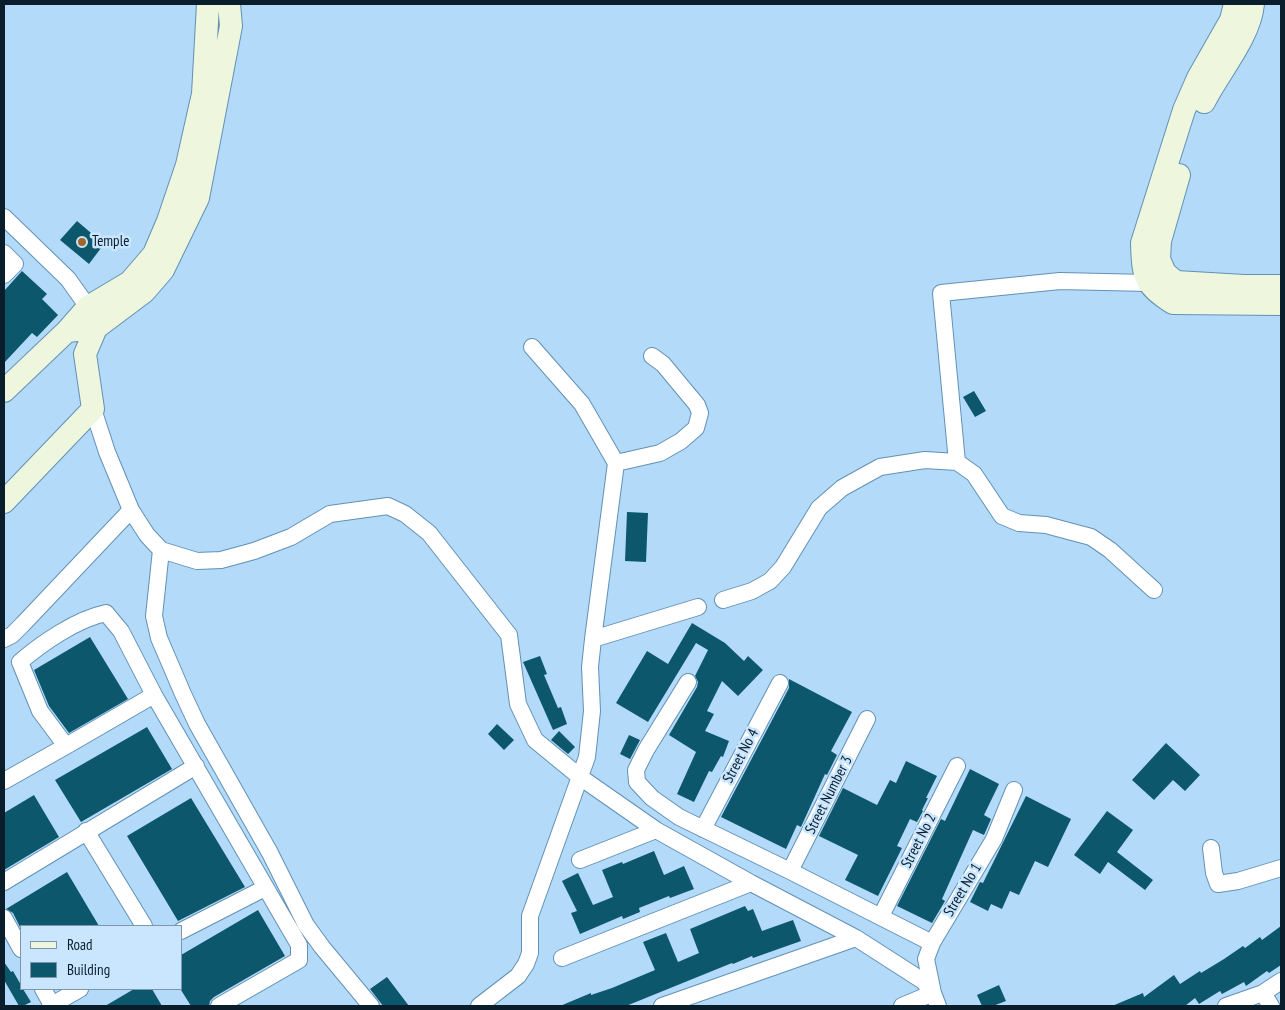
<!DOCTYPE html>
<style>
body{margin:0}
#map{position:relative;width:1285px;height:1010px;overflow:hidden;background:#b3daf9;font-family:"PT Sans Narrow",sans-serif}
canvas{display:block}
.frame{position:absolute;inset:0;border:5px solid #0a1d2b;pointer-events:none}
.legend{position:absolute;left:20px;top:925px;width:162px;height:65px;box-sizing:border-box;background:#c9e6fe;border:1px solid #7d96aa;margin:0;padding:6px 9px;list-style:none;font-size:15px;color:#0a1d2b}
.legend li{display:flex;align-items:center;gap:10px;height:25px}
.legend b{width:25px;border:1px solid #7d96aa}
</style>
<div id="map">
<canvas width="1285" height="1010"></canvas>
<div class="frame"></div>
<ul class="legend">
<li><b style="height:6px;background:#eef6de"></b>Road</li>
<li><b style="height:14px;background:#0d576d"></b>Building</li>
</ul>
</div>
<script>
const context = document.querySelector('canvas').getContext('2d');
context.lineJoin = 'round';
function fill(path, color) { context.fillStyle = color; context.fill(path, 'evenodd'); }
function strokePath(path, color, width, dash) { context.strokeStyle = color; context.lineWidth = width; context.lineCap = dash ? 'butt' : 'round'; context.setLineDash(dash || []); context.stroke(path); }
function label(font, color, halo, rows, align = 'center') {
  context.font = font + ' "PT Sans Narrow",sans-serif'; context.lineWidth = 5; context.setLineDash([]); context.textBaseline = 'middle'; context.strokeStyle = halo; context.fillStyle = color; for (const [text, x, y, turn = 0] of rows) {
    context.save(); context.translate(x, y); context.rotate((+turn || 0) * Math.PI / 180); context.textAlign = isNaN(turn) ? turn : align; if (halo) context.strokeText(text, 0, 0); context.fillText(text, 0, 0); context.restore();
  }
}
fill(new Path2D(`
 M 77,221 L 104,244 L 89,264 L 60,240 Z
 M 22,271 L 47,294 L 42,299 L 58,315 L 37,337 L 32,333 L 4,363 L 4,291 Z
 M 974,391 L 986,411 L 975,417 L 963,397 Z
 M 627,512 L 648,513 L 646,562 L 625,561 Z
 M 692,623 L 725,643 L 744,661 L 748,656 L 763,670 L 738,696 L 722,681 L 707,711 L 714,714 L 705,731 L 729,741 L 723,757 L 721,756 L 712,772 L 709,771 L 694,802 L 677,794 L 696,752 L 669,735 L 697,687 L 698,682 L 695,676 L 708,650 L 696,643 L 648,722 L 616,703 L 647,651 L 668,664 Z
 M 90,637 L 128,699 L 69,733 L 49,706 L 34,670 Z
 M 540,656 L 547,674 L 544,675 L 558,708 L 561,707 L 567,724 L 553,730 L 523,662 Z
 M 789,679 L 852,712 L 831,751 L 837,755 L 827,775 L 825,774 L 801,827 L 797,825 L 786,849 L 721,817 L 789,688 Z
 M 497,724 L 514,740 L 504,750 L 488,734 Z
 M 147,727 L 172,769 L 81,822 L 55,780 Z
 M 559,731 L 575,747 L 568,754 L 551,740 Z
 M 629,735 L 640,740 L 630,759 L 620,754 Z
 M 1166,743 L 1200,775 L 1185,791 L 1173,780 L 1154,800 L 1132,780 Z
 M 906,761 L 937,776 L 926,798 L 928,798 L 922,810 L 923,811 L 917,822 L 910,819 L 897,846 L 902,848 L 878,896 L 845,880 L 858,855 L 819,836 L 843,788 L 877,805 L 890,780 L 896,783 Z
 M 970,769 L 999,784 L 984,815 L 991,819 L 984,835 L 973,830 L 942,899 L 945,901 L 932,923 L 897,906 L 941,819 L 945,821 Z
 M 34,795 L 59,837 L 4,870 L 4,813 Z
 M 1026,796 L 1071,819 L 1048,867 L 1035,861 L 1019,895 L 1010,891 L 1002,909 L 991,904 L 988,911 L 970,902 L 980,882 L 983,883 Z
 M 191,798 L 245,887 L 178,921 L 127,836 Z
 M 1107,811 L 1133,830 L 1117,852 L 1153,880 L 1145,890 L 1108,862 L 1100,874 L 1074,855 Z
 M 654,851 L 664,875 L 684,866 L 694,889 L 670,898 L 669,896 L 639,908 L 640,912 L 623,919 L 622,916 L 580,934 L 571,913 L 577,911 L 562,881 L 578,873 L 593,905 L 613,897 L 602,870 L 622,862 L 623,864 Z
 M 67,872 L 99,926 L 21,926 L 21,929 L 13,913 L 6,909 Z
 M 745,906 L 748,911 L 753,909 L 762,931 L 793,920 L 801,941 L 753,958 L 752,956 L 733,964 L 732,963 L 626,1006 L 560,1006 L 591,993 L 591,995 L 612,988 L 655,970 L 643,942 L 666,933 L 678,962 L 699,953 L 690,929 Z
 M 258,910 L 285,956 L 214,997 L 210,1001 L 209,1006 L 191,1006 L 181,990 L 181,955 Z
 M 1281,926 L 1281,965 L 1269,973 L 1267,971 L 1246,986 L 1244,982 L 1222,994 L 1220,991 L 1199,1004 L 1195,998 L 1185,1006 L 1112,1006 L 1143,993 L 1144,997 L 1174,975 L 1180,984 L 1200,971 L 1201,973 L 1224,959 L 1243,946 L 1245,948 L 1260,937 L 1262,940 Z
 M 4,962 L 11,972 L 13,971 L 21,985 L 21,989 L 23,989 L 31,1002 L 23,1006 L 19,1006 L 4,980 Z
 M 387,977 L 409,1006 L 383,1006 L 370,989 Z
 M 999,985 L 1006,1001 L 993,1006 L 982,1006 L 977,995 Z
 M 134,989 L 152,989 L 162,1006 L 105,1006 Z`), '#0d576d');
const street = new Path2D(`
 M 4,217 L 68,279 L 88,307
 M 4,253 L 15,264 L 4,275
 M 532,347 L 582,404 L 616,463 L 593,639
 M 93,409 L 107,452 L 131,510 L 147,535 L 161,550 L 197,561 L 221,560 L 254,551 L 291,537 L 330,514 L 388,506 L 405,514 L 429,533 L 509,635 L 518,704 L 535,740 L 580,777 L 656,830 L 751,883 L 856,938 L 923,981 L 933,993 L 938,1006
 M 957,462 L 974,474 L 1002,516 L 1019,523 L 1046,525 L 1091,537 L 1110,550 L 1154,590
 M 616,463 L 660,453 L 681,441 L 696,428 L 700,413 L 697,405 L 663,364 L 652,356
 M 161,550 L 154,616 L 159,638 L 183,694 L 197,724 L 270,853 L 306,925 L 322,947 L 371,1006
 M 723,600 L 752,591 L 770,581 L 783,567 L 819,508 L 842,488 L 880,467 L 925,460 L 957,462 L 941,293 L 1060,281 L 1148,283
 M 4,639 L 12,635 L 23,624 L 131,510
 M 688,682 L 646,750 L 636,770 L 637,782 L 652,798 L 679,817 L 790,871 L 932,943
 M 154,695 L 66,746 L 40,711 L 20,662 C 42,643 77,619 106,613 L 121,631 L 154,695 L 299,945 L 299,960 L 219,1006
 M 4,781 L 66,746
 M 703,829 L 780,683
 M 86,831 L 144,926
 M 1211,848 L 1214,873 L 1218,884 L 1238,881 L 1281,868
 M 580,860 L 656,830
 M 790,871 L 867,719
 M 4,882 L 196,766
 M 881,916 L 957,766
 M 4,918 L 21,949
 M 181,931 L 265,888
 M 562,958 L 751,883
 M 43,989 L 52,1005
 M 1263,993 L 1271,1006
 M 50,1006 L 80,989
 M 479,1006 L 518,976 L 526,964 L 530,953 L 530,916 L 587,757 L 592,711 L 590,667 L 593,639 L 698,607
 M 662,1006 L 856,938
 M 902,1006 L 933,993 L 926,959 L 932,943 L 994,839 L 1014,790
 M 1226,1006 L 1263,993 L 1281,981`);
const secondary = new Path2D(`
 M 1235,4 L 1231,20 L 1198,78 L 1184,110 L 1142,243 C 1143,276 1144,285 1173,303 L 1281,304
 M 1204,102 C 1219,72 1250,37 1253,4
 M 1179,175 L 1160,241 L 1159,259 L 1165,273 L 1176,282 L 1244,286 L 1281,286
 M 67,331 L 96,328 L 144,292 L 163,270 L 198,198 L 231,26 L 229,4
 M 4,391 L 67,331 L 88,307 L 130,282 L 154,254 L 168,221 L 187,165 L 203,94 L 208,4
 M 4,502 L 93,409 L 85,354 L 96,328 L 92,317`);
strokePath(street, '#6291b6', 18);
strokePath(secondary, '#6291b6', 24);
strokePath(street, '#fff', 16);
strokePath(secondary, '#eef6de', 22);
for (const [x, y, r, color] of [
 [82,242,5,"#a26628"]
]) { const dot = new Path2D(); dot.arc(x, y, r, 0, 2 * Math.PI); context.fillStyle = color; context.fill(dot); strokePath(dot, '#c9e6fe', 2); }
label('15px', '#0a1d2b', '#c9e6fe', [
 ["Temple",92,242]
], 'left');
label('15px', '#0a1d2b', '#c9e6fe', [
 ["Street No 4",741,756,-62],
 ["Street Number 3",829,795,-63],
 ["Street No 2",919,841,-63],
 ["Street No 1",963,890,-59]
]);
</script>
